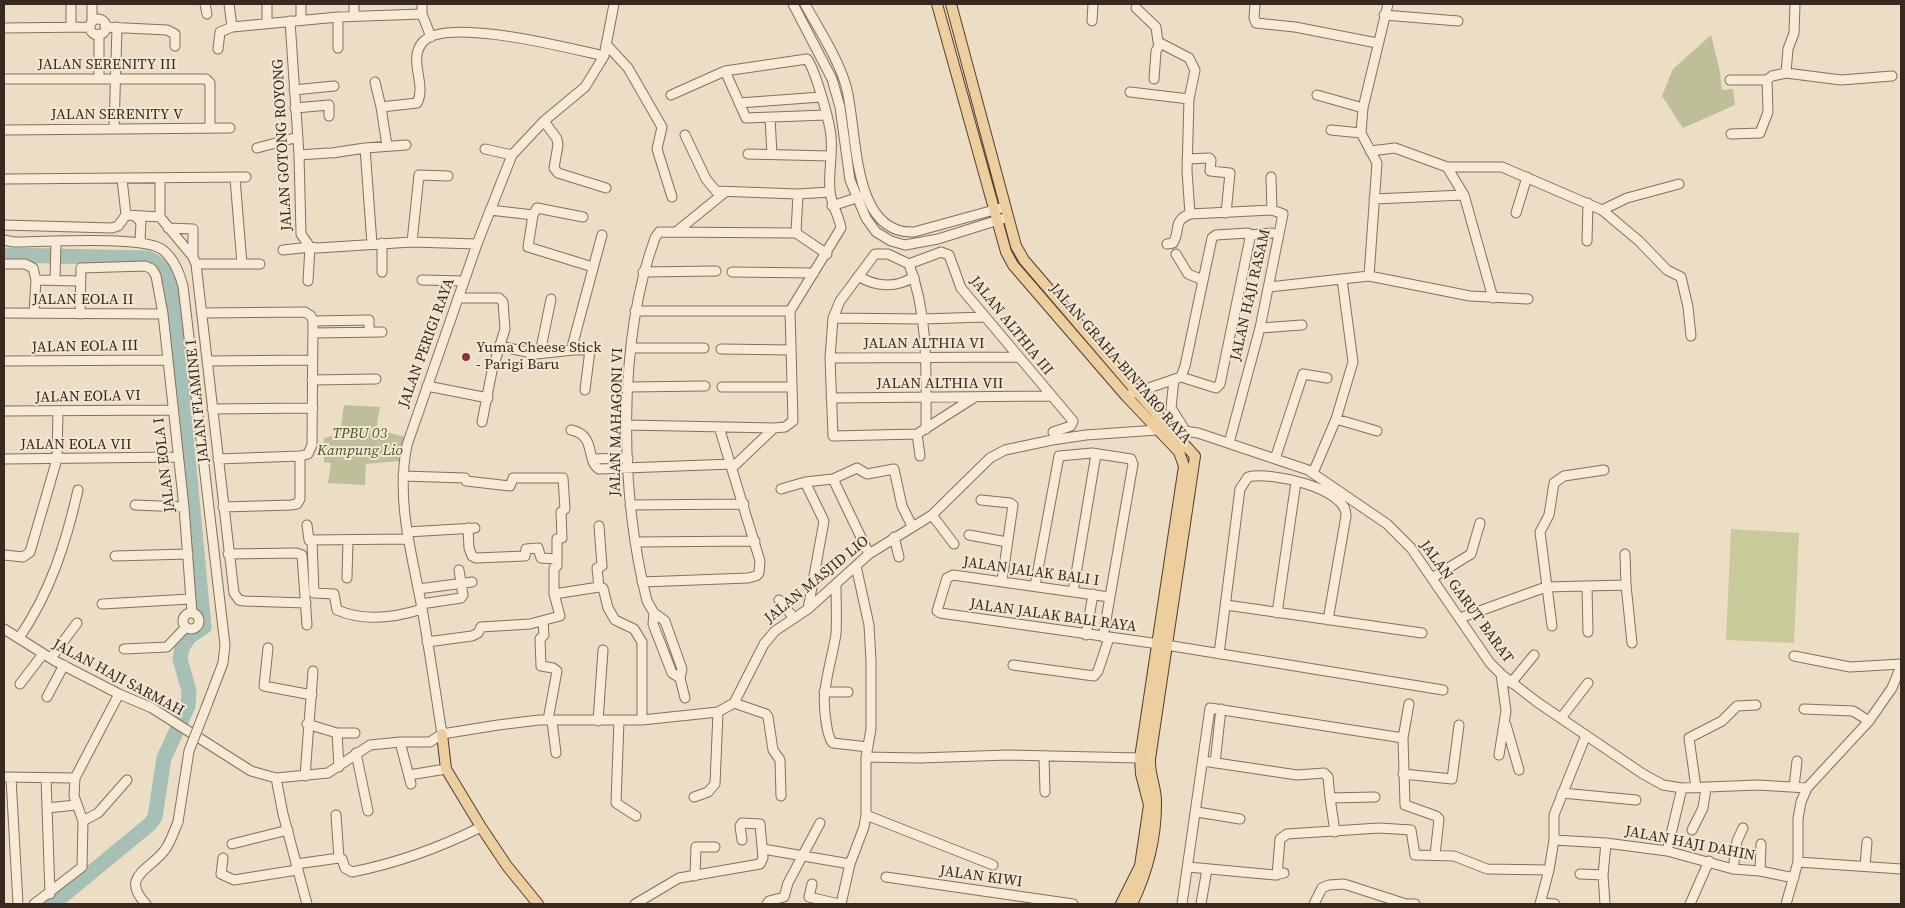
<!DOCTYPE html>
<style>
body{margin:0}
#map{position:relative;width:1905px;height:908px;overflow:hidden;background:#ecddc5;font-family:"Source Serif 4",serif}
canvas{display:block}
.frame{position:absolute;inset:0;border:5px solid #37291f;pointer-events:none}
</style>
<div id="map">
<canvas width="1905" height="908"></canvas>
<div class="frame"></div>
</div>
<script>
const context = document.querySelector('canvas').getContext('2d');
context.lineJoin = 'round';
function fill(path, color) { context.fillStyle = color; context.fill(path, 'evenodd'); }
function strokePath(path, color, width, dash) { context.strokeStyle = color; context.lineWidth = width; context.lineCap = dash ? 'butt' : 'round'; context.setLineDash(dash || []); context.stroke(path); }
function label(font, color, halo, rows, align = 'center') {
  context.font = font + ' "Source Serif 4",serif'; context.lineWidth = 4; context.setLineDash([]); context.textBaseline = 'middle'; context.strokeStyle = halo; context.fillStyle = color; for (const [text, x, y, turn = 0] of rows) {
    context.save(); context.translate(x, y); context.rotate((+turn || 0) * Math.PI / 180); context.textAlign = isNaN(turn) ? turn : align; if (halo) context.strokeText(text, 0, 0); context.fillText(text, 0, 0); context.restore();
  }
}
fill(new Path2D(`
 M 1731,529 L 1799,533 L 1794,643 L 1726,640 Z`), '#c8ca9a');
fill(new Path2D(`
 M 1711,35 L 1720,72 L 1722,90 L 1733,89 L 1735,105 L 1683,128 L 1662,96 L 1673,69 Z
 M 344,405 L 380,407 L 376,429 L 405,437 L 400,461 L 366,464 L 365,485 L 328,483 L 331,463 L 324,462 L 324,438 L 340,434 Z`), '#bebf98');
strokePath(new Path2D(`
 M 4,255 L 148,258 C 168,267 169,276 173,297 L 204,627 L 189,637 L 182,648 L 180,659 L 189,691 L 188,706 L 164,758 L 155,817 L 150,824 L 53,904`), '#a7c0b6', 15);
const minor = new Path2D(`
 M 92,4 L 92,22
 M 205,4 L 207,14
 M 229,4 L 232,27
 M 354,4 L 354,16
 M 793,4 L 832,79 L 840,107 L 850,180 L 866,218 L 876,232 L 891,241 L 905,245 L 938,239 L 1008,217
 M 805,4 C 819,30 838,58 846,86 C 858,128 850,235 914,232 L 1005,207
 M 1255,4 L 1254,18 L 1256,23 L 1295,27 L 1377,43
 M 1136,8 L 1156,27 L 1158,42 L 1189,58 L 1195,70 L 1189,99 L 1187,171 L 1190,214
 M 422,14 L 431,37
 M 1384,15 L 1458,21
 M 301,19 L 301,4
 M90 27a8 8 0 1 1 16 0a8 8 0 1 1-16 0Z
 M 290,21 L 299,155 L 301,234 L 310,247 L 317,248 L 412,242 L 477,244
 M 1092,21 L 1093,4
 M 267,23 L 267,4
 M 71,27 L 71,4
 M 105,27 L 167,30 L 175,34 L 175,46
 M 4,28 L 90,27
 M 606,44 L 628,68 L 662,127 L 657,149 L 672,197
 M 338,48 L 338,17
 M 218,49 L 220,32 L 232,27 L 338,17 L 422,14 L 422,4
 M 1786,73 L 1841,80 L 1892,76
 M 99,78 L 99,34
 M 4,79 L 206,79 L 210,83 L 210,128
 M 1154,79 L 1156,51 L 1160,44
 M 1730,80 L 1767,80 L 1772,76 L 1786,73 L 1788,49 L 1794,33 L 1795,4
 M 375,82 L 381,107 L 387,146
 M 294,90 L 334,86
 M 1130,92 L 1189,99
 M 671,95 L 725,71
 M 1317,95 L 1363,108
 M 739,103 L 821,97
 M 381,107 L 417,103 C 427,85 408,61 422,43 C 443,15 572,49 604,56
 M 295,108 L 329,105 L 329,116
 M 770,118 L 772,154
 M 544,121 L 557,139 L 558,145 L 554,168 L 558,173 L 606,188
 M 114,129 L 117,27
 M 4,130 L 230,128
 M 1331,130 L 1361,133
 M 1731,134 L 1760,133 L 1768,112 L 1767,80
 M 685,135 L 706,179 L 716,191 L 798,194 L 830,192
 M 257,148 L 298,137
 M 485,149 L 512,155
 M 1370,151 L 1395,148 L 1447,167 L 1502,167 L 1602,210 L 1639,241 L 1667,270 L 1681,277 L 1688,307 L 1691,336
 M 332,153 L 365,148
 M 748,154 L 830,156
 M 299,155 L 328,153
 M 1187,159 L 1209,158 L 1211,160 L 1210,171 L 1230,173 L 1226,213
 M 1447,167 L 1464,195 L 1493,298
 M 1271,177 L 1272,210
 M 235,178 L 242,264
 M 4,179 L 246,177
 M 122,179 L 126,215
 M 798,194 L 796,233 L 827,254
 M 1374,199 L 1464,195
 M 832,206 L 859,197
 M 490,210 L 533,215
 M 1602,210 L 1627,198 L 1679,184
 M 1516,213 L 1527,177
 M 126,215 L 160,217
 M 135,216 L 141,222 L 140,241
 M 160,217 L 193,257 L 196,264 L 234,593 L 239,600 L 244,601 L 306,603
 M 160,217 L 160,179
 M 583,217 L 537,208 L 533,215 L 528,247 L 593,267
 M 4,225 L 112,228 L 118,226 L 126,215
 M 168,228 L 193,229 L 193,257
 M 676,232 L 724,193
 M 1249,235 L 1272,233
 M 4,240 L 14,242 C 42,242 145,235 163,250 C 174,259 179,272 183,286 L 225,645 L 223,663 L 207,705
 M 1587,241 L 1588,203
 M 412,242 L 419,175 L 448,176
 M 382,243 L 382,272
 M 372,244 L 365,148 L 406,145
 M 1167,244 L 1173,243 C 1181,230 1172,221 1190,214 L 1272,210 L 1283,214 L 1260,328 L 1229,443
 M 283,250 L 310,247 L 308,281
 M 1176,254 L 1188,274 L 1203,280
 M 4,264 L 25,264 L 33,268 L 36,280 L 34,313
 M 196,264 L 260,264
 M 909,264 L 941,252 L 949,255 L 961,288 L 1073,421 L 1071,426 L 1053,432
 M 643,272 L 716,271
 M 732,272 L 814,273
 M 858,276 C 876,287 896,288 914,277
 M 1369,276 L 1470,296 L 1528,299
 M 36,280 L 79,281
 M 55,280 L 56,242
 M 422,280 L 464,281
 M 1269,287 L 1369,276 L 1377,163 L 1361,133 L 1363,108 L 1388,4
 M 458,298 L 499,298 L 503,302 L 505,329 L 492,371 L 482,422
 M 635,311 L 790,311
 M 4,313 L 163,314
 M 202,313 L 305,312 L 311,316 L 313,321 L 312,445 L 308,454 L 300,456 L 300,499 L 297,504 L 291,505 L 223,507
 M 80,314 L 81,268 L 145,266 L 152,269 L 156,276 L 163,314 L 184,507 L 192,613
 M 833,318 L 923,319 L 984,317
 M 313,321 L 369,320 L 369,332
 M 1260,328 L 1302,325
 M 313,333 L 382,332
 M 499,346 L 536,354 L 574,350 L 590,350 L 585,390
 M 631,348 L 704,348
 M 721,349 L 791,350
 M 574,350 L 573,343 L 602,235
 M 540,353 L 551,299
 M 830,358 L 1019,357
 M 4,361 L 167,360
 M 207,361 L 312,360
 M 1174,379 L 1171,408 L 1183,427
 M 312,380 L 376,379
 M 427,386 L 488,398
 M 629,387 L 705,386
 M 722,387 L 792,387
 M 1131,394 L 1181,377 L 1185,366 L 1212,238 L 1216,235 L 1248,233 L 1250,238 L 1220,384 L 1216,388 L 1181,377
 M 831,398 L 1050,396
 M 212,409 L 313,408
 M 4,411 L 173,410
 M 1336,419 L 1377,431
 M 628,425 L 774,428 L 785,427 L 793,421 L 790,311 L 841,228 C 839,215 831,205 830,191 C 828,173 833,155 831,137 C 830,122 815,69 807,59 L 725,71 L 746,118 L 826,115
 M 926,429 C 926,373 929,317 909,264 L 888,254 L 875,254 L 840,301 L 833,318 L 830,358 L 833,436 L 917,434 L 975,397
 M 571,430 C 597,435 585,460 599,469 L 732,464
 M 917,434 L 920,456
 M 4,459 L 177,457
 M 218,459 L 300,456
 M 593,459 L 628,458
 M 1275,459 L 1303,374 L 1327,378
 M 733,467 L 774,428
 M 1313,473 L 1336,419 L 1353,362 L 1342,279
 M 403,476 L 465,478 L 466,481 L 510,486 L 513,478 L 563,478 L 565,509 L 561,512 L 562,538 L 557,539 L 557,566 L 554,568 L 554,594 L 560,616 L 530,624 L 481,627 L 478,633 L 472,636 L 427,642
 M 833,479 L 857,468 L 867,474 L 894,469 L 902,506 L 912,526
 M 833,479 L 869,554
 M 805,482 L 833,479
 M 781,489 L 805,482 L 824,521 L 808,609
 M 981,500 L 1010,503 L 1013,505 L 1002,581
 M 135,505 L 184,507
 M 630,505 L 744,504
 M 932,515 L 954,544
 M 307,525 L 309,540 L 408,539
 M 468,528 L 469,548 L 472,556 L 476,558 L 525,556 L 526,549 L 538,548 L 541,558 L 557,559
 M 407,532 L 475,528
 M 969,535 L 1007,542
 M 894,537 L 899,557
 M 312,541 L 314,593 L 334,594 L 337,610 C 365,622 394,618 422,609
 M 635,542 L 755,541
 M 228,554 L 296,553 L 302,555 L 307,625
 M 1625,554 L 1626,585 L 1632,643
 M 4,555 L 23,557 L 30,552 L 57,459 L 58,411
 M 115,556 L 188,554
 M 856,566 L 869,625 L 871,661 L 871,729 L 866,757 L 866,815
 M 347,578 L 348,540
 M 1432,578 L 1471,554 L 1480,523
 M 642,582 L 748,578 L 756,576 L 759,573 L 760,561 L 719,427
 M 836,584 C 836,600 837,618 836,634 C 833,653 827,672 825,691 C 823,701 826,737 833,743 L 868,747
 M 1035,586 L 1059,456 L 1092,453 L 1131,459 L 1133,464 L 1103,637
 M 599,587 L 603,588 L 608,608 L 615,620 L 634,629 L 642,642 L 642,720
 M 1587,587 L 1588,632
 M 418,589 L 472,582
 M 1073,592 L 1096,454
 M 554,594 L 599,587 L 597,568 L 602,566 L 599,526
 M 1109,597 L 953,575 L 947,578 L 937,611 L 940,613 L 1166,645 L 1443,690
 M 779,600 L 794,618
 M 102,604 L 190,599
 M 421,604 L 461,598 L 463,595 L 459,570
 M 1226,605 L 1422,633
 M183 621a8 8 0 1 1 16 0a8 8 0 1 1-16 0Z
 M 654,613 L 653,624 L 672,673 L 680,678
 M 1277,613 L 1296,482
 M 1460,618 L 1546,587 L 1626,585
 M 543,621 L 544,635 L 540,639 L 541,666 L 553,668 L 557,671 L 548,720
 M 1552,626 L 1540,532 L 1549,515 L 1554,483 L 1564,476 L 1604,470
 M 4,629 L 55,661 L 119,694 L 152,708 L 251,771 L 276,778 L 328,773 L 370,745 L 400,742 L 430,742 L 442,734 L 498,725 L 539,720 L 642,720 L 718,712 L 734,703 L 764,644 L 775,631 L 808,609 L 869,554 L 932,515 L 990,458 L 1005,450 L 1052,440 L 1086,435 L 1171,429 L 1198,433 L 1308,470 L 1387,524 L 1411,548 L 1490,663 L 1501,674 L 1537,702 L 1643,774 L 1663,785 L 1682,788 L 1758,785 L 1807,788
 M 1086,635 L 1093,594
 M 19,638 C 50,593 66,543 78,490
 M 268,648 L 264,686 L 312,695
 M 124,649 L 167,647 L 186,627
 M 1219,654 L 1240,489 L 1248,477 C 1269,471 1348,488 1346,516 L 1328,620
 M 1794,656 L 1850,667 L 1901,664
 M 51,658 L 77,623
 M 1013,665 L 1094,676 L 1098,671 L 1109,638
 M 1511,683 L 1534,655
 M 20,684 L 43,654
 M 824,692 L 848,692
 M 47,697 L 64,665
 M 685,698 L 680,678 L 682,669 L 665,621 L 654,613 L 647,601 C 620,493 617,343 655,238 L 659,232 L 796,233
 M 734,703 L 766,714 L 768,717 L 773,750 L 780,760 L 781,796
 M 1409,704 L 1403,738 L 1405,805 L 1436,816 L 1439,819 L 1435,855
 M 1804,709 L 1853,711 L 1869,721
 M 1561,718 L 1588,683
 M 552,721 L 556,753
 M 598,721 L 603,650
 M 619,721 L 616,803 L 636,816
 M 307,724 L 337,733
 M 1506,725 L 1519,770
 M 442,734 C 435,690 429,646 421,603 C 411,550 396,499 407,445 L 477,244 L 512,155 L 544,121 L 585,87 L 604,56 L 614,4
 M 400,742 L 411,784
 M 356,753 L 368,811
 M 1499,755 L 1506,711 L 1501,674
 M 866,757 L 919,758 L 1008,755 L 1140,758
 M 1044,757 L 1045,792
 M 1203,761 L 1297,775 L 1324,773 L 1328,777 L 1330,798 L 1375,797
 M 1215,763 L 1221,709
 M 339,767 L 337,733 L 355,733
 M 1403,774 L 1452,779 L 1459,725
 M 409,775 L 446,769
 M 305,776 L 313,671
 M 4,777 L 75,778
 M 11,778 L 18,904
 M 46,778 L 50,894
 M 276,778 L 283,814 L 307,904
 M 1794,787 L 1797,761
 M 1696,788 L 1689,738 L 1722,721 L 1737,706 L 1756,705
 M 1562,793 L 1636,800
 M 694,797 L 708,792 L 715,784 L 718,712
 M 1330,798 L 1335,832
 M 47,808 L 76,805
 M 1197,812 L 1240,819
 M 336,815 L 339,858
 M 83,821 L 98,813 L 127,780
 M 1692,830 L 1703,808 L 1706,788
 M 1554,840 L 1606,843 L 1667,851 L 1733,869 L 1760,871 L 1794,878
 M 232,844 L 288,830
 M 763,849 L 850,864
 M 1667,851 L 1682,788
 M 223,858 L 221,874 L 234,880 L 297,870
 M 1798,862 L 1901,869
 M 296,864 L 339,858 L 342,859 L 345,868 L 352,872 C 398,863 439,848 481,827
 M 1865,866 L 1867,842
 M 1188,867 L 1275,875 L 1284,873
 M 1733,869 L 1737,841 L 1743,828
 M 1760,871 L 1761,844
 M 1580,874 L 1603,875
 M 1277,875 L 1280,839 L 1287,834 L 1379,828 L 1411,830 L 1415,855 L 1454,856 L 1487,869 L 1549,870
 M 695,876 L 696,847 L 715,847
 M 886,877 L 1073,904
 M 812,884 L 809,897 L 839,904
 M 1540,903 L 1555,904
 M 34,904 L 82,867 L 83,821 L 74,796 L 75,778 L 119,694
 M 146,904 C 120,877 149,870 164,851 C 170,844 174,831 178,822
 M 635,904 L 679,878 L 760,864 L 763,858 L 760,824 L 742,823 L 740,826 L 742,840
 M 767,904 L 769,901 L 784,897 L 788,883 L 820,823
 M 841,904 L 850,864 L 864,827 L 866,815 L 993,865
 M 1182,904 L 1210,708 L 1403,738
 M 1201,904 L 1207,869
 M 1314,904 L 1322,888 L 1329,885 L 1344,884 L 1406,904 L 1415,904
 M 1540,904 L 1549,870 L 1554,840 L 1554,815 L 1586,735
 M 1605,904 L 1603,875 L 1606,843
 M 1690,904 L 1709,861
 M 1786,904 L 1798,862 L 1798,819 L 1801,802 L 1807,788 L 1869,721 L 1892,688 L 1901,666`);
const major = new Path2D(`
 M 937,4 L 1006,252 L 1013,265 L 1126,396 L 1179,452 L 1184,466 L 1140,758 L 1141,774 L 1149,805 L 1140,866 L 1121,904
 M 951,4 L 1016,246 L 1024,260 L 1136,391 L 1195,456 L 1150,759 C 1149,775 1157,789 1156,804 C 1156,839 1147,873 1132,904
 M 442,734 L 446,769 L 481,827 L 507,866 L 538,904`);
strokePath(minor, '#866f5c', 11);
strokePath(major, '#543e30', 12);
strokePath(minor, '#f7ebd8', 9);
strokePath(major, '#edce9f', 10);
const minorBridge = new Path2D(`
 M 178,822 L 189,751 L 207,705`);
strokePath(minorBridge, '#866f5c', 11, []);
strokePath(minorBridge, '#f7ebd8', 9);
for (const [x, y, r, color] of [
 [466,357,5,"#922f38"]
]) { const dot = new Path2D(); dot.arc(x, y, r, 0, 2 * Math.PI); context.fillStyle = color; context.fill(dot); strokePath(dot, '#f4e8d4', 2); }
label('15px', '#37291f', '#f4e8d4', [
 ["JALAN SERENITY III",107,65],
 ["JALAN SERENITY V",117,115],
 ["JALAN GOTONG ROYONG",283,145,-93],
 ["JALAN HAJI RASAM",1251,295,-77],
 ["JALAN EOLA II",83,300],
 ["JALAN ALTHIA III",1011,326,51],
 ["JALAN PERIGI RAYA",427,343,-70],
 ["JALAN ALTHIA VI",924,344],
 ["JALAN EOLA III",85,347,-1],
 ["JALAN GRAHA BINTARO RAYA",1120,364,49],
 ["JALAN ALTHIA VII",940,384],
 ["JALAN EOLA VI",88,397,-1],
 ["JALAN FLAMINE I",198,401,-96],
 ["JALAN MAHAGONI VI",617,422,-89],
 ["JALAN EOLA VII",76,445],
 ["JALAN EOLA I",165,465,-97],
 ["JALAN JALAK BALI I",1031,572,8],
 ["JALAN MASJID LIO",817,580,-39],
 ["JALAN GARUT BARAT",1466,602,54],
 ["JALAN JALAK BALI RAYA",1053,616,8],
 ["JALAN HAJI SARMAH",118,678,28],
 ["JALAN HAJI DAHIN",1690,844,11],
 ["JALAN KIWI",981,877,8]
]);
label('15px', '#37291f', '#f4e8d4', [
 ["Yuma Cheese Stick",476,348],
 ["- Parigi Baru",476,365]
], 'left');
label('italic 15px', '#4b5327', '#f4e8d4', [
 ["TPBU 03",360,434],
 ["Kampung Lio",360,451]
]);
</script>
